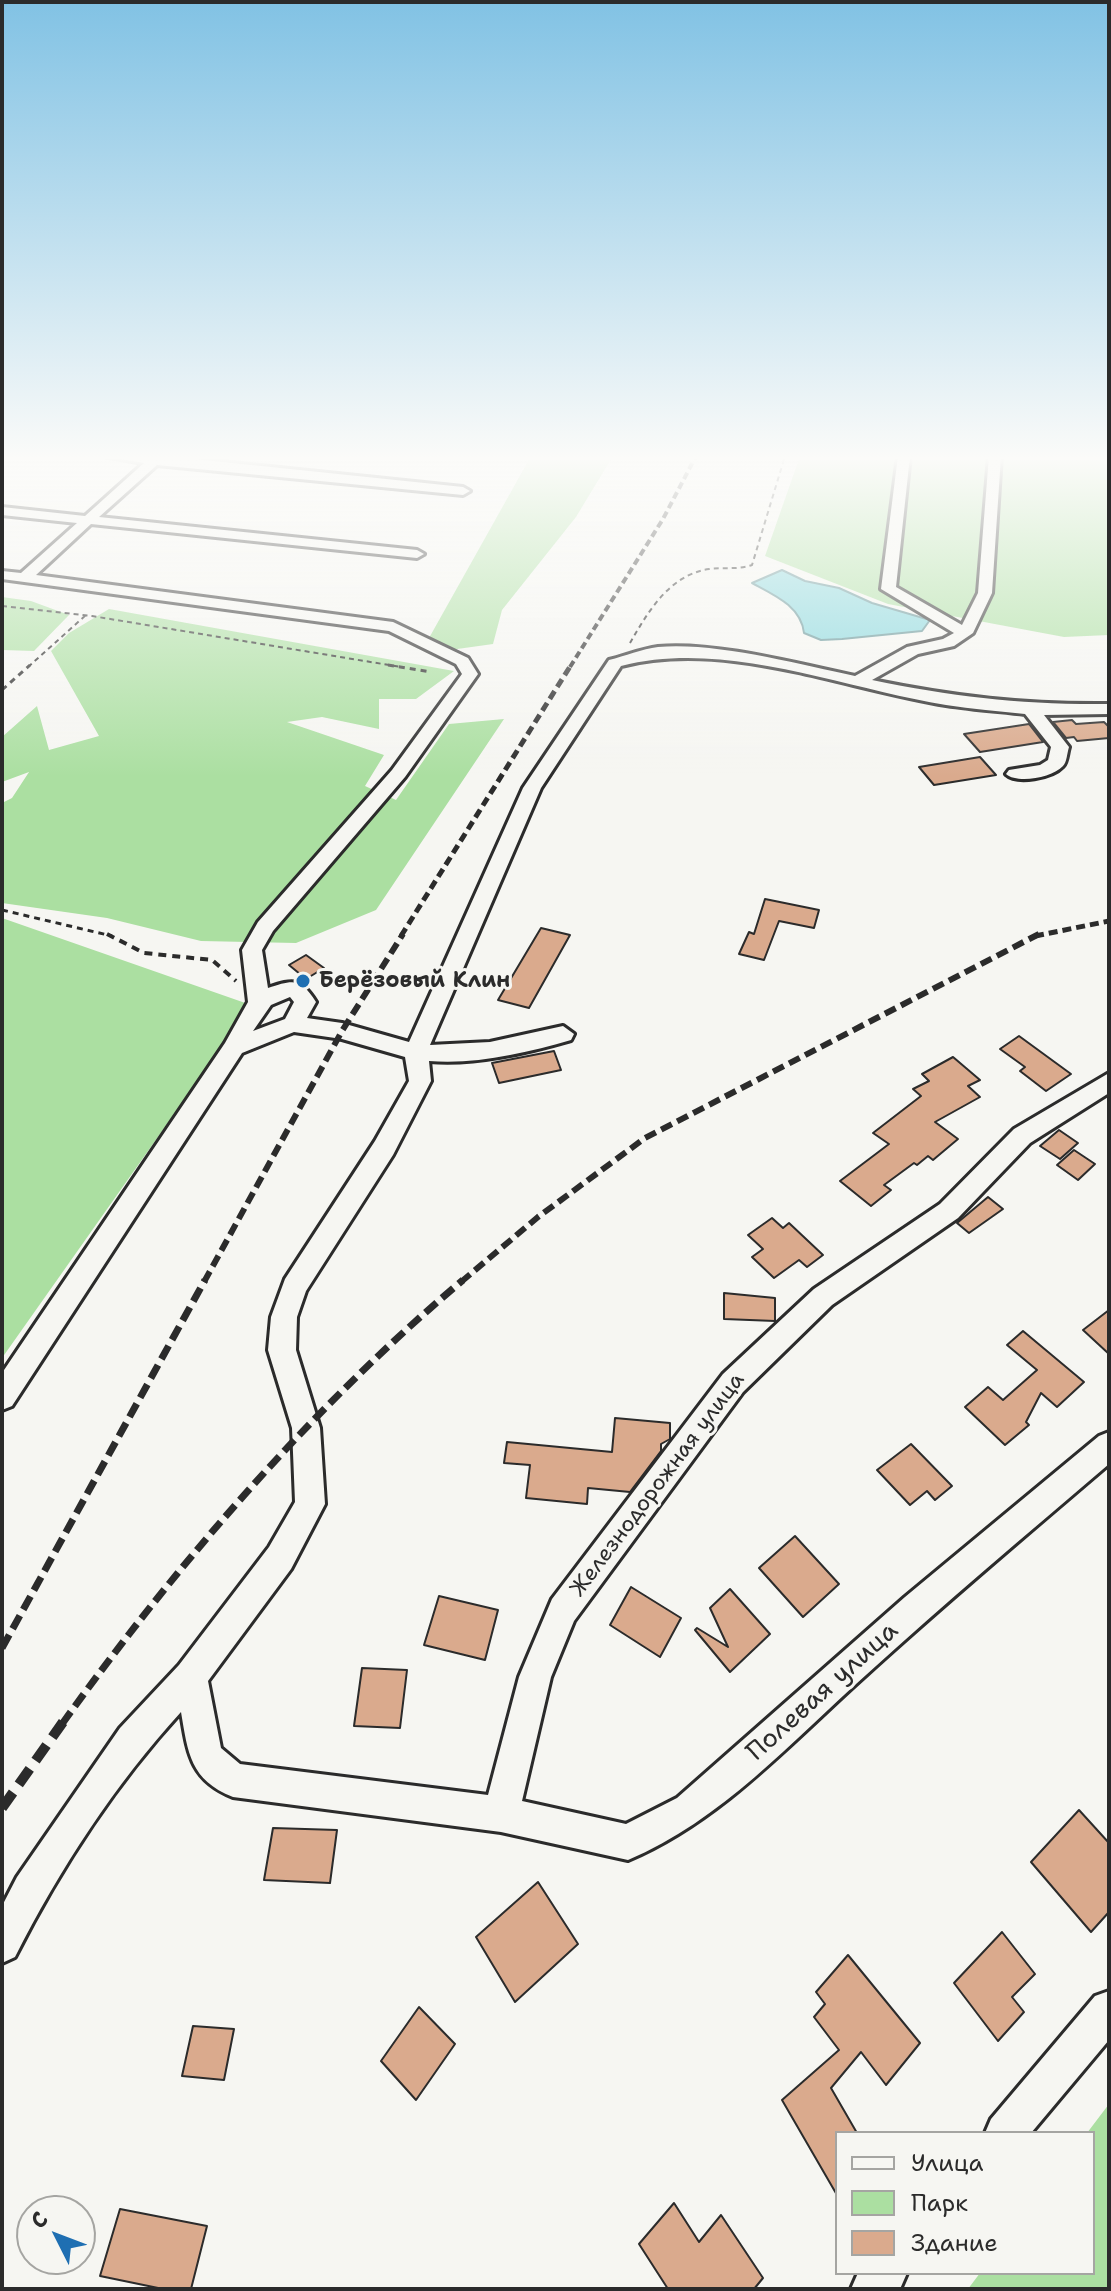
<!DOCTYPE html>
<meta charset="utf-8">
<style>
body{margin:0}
#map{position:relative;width:1111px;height:2291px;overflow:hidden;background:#f6f6f2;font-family:"Shantell Sans",sans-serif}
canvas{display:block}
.frame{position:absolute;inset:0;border:4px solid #2b2b2b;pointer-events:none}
.legend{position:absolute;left:835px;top:2131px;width:260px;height:144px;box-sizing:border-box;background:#f6f6f2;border:2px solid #a5a5a2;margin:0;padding:10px 14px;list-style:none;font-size:24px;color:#2b2b2b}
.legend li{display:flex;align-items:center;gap:16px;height:40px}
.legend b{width:40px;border:2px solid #a5a5a2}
.north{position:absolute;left:16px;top:2195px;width:80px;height:80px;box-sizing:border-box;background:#f6f6f2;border:2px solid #a5a5a2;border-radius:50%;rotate:312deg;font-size:22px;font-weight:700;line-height:32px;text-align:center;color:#2b2b2b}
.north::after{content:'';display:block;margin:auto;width:28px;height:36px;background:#1f6fb2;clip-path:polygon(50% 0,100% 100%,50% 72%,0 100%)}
</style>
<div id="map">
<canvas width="1111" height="2291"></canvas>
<div class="frame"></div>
<ul class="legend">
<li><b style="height:10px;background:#f6f6f2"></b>Улица</li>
<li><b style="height:22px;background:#abdfa1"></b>Парк</li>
<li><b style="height:22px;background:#daaa8d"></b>Здание</li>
</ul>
<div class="north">С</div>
</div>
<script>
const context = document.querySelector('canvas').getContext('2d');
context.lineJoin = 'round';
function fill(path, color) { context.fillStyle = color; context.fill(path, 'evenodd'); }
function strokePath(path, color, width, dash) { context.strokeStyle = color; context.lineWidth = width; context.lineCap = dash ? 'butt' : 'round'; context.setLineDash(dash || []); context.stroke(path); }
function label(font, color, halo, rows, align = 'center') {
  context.font = font + ' "Shantell Sans",sans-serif'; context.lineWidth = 6; context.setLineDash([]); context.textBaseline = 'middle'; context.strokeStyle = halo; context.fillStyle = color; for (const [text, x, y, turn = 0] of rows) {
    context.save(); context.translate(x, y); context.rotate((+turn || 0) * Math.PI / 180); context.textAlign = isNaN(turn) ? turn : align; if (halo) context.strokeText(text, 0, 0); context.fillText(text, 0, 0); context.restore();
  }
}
fill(new Path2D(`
 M 531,456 L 613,456 L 576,517 L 502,610 L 493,644 L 443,651 L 429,638 Z
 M 800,456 L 1109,456 L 1109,635 L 1064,637 L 888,604 L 765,556 Z
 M 2,597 L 31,601 L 69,615 L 34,651 L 2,650 Z
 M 109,609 L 454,671 L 416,699 L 379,699 L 379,729 L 322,717 L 287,722 L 384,755 L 365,786 L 396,800 L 449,724 L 504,719 L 376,910 L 296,943 L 201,941 L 107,918 L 2,903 L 2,803 L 12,798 L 29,772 L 2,782 L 2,737 L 37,706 L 49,750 L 99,736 L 51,651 L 69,633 Z
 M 2,918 L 251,1005 L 2,1358 Z
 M 1109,2104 L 1109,2289 L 968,2289 L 980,2273 L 1093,2273 L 1093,2133 L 1087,2133 Z`), '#abdfa1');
const water = new Path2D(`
 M 782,570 L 805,581 L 839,588 L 872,603 L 930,620 L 922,631 L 842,639 L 821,640 L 804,633 C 801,606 774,595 752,583 Z`);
fill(water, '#86d7dd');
strokePath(water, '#629296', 2);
const building = new Path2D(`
 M 1072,720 L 1076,724 L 1104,722 L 1109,727 L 1109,738 L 1077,741 L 1074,737 L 1066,738 L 1053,722 Z
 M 1029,724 L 1043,742 L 980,752 L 964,734 Z
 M 980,757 L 996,775 L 934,785 L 919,767 Z
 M 765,899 L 819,910 L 814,928 L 779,921 L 764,960 L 739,954 L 749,932 L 754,934 Z
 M 541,928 L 570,935 L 529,1008 L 498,1000 Z
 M 306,955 L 324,968 L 306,979 L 289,965 Z
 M 1019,1036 L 1071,1074 L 1046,1091 L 1020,1071 L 1025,1067 L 1000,1049 Z
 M 554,1051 L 561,1070 L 499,1083 L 492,1063 Z
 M 953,1057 L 980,1080 L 968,1086 L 980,1097 L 935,1122 L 958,1139 L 933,1160 L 928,1156 L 917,1165 L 914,1163 L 884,1185 L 891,1190 L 871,1206 L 840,1181 L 889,1144 L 873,1133 L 921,1096 L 913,1089 L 929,1081 L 922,1074 Z
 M 1059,1130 L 1078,1143 L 1060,1159 L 1040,1146 Z
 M 1074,1150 L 1095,1164 L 1078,1180 L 1057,1165 Z
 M 988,1197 L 1003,1209 L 969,1233 L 957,1223 Z
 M 772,1218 L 783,1228 L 789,1223 L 823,1255 L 807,1267 L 799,1260 L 774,1278 L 752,1257 L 763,1249 L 748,1235 Z
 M 724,1293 L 775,1298 L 775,1321 L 724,1319 Z
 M 1109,1310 L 1109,1354 L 1083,1330 Z
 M 1023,1331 L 1084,1382 L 1057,1407 L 1041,1393 L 1026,1422 L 1029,1425 L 1005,1445 L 965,1407 L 988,1387 L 1003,1400 L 1037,1370 L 1007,1345 Z
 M 615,1418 L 670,1423 L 670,1439 L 661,1444 L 661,1451 L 630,1492 L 588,1488 L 587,1504 L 526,1498 L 530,1465 L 504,1463 L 507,1442 L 612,1452 Z
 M 911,1444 L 952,1486 L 935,1500 L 927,1491 L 910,1505 L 877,1470 Z
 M 795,1536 L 839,1584 L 803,1617 L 759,1568 Z
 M 631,1587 L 681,1618 L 660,1657 L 610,1625 Z
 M 730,1589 L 770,1634 L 730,1672 L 695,1630 L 697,1628 L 728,1647 L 710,1608 Z
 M 439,1596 L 498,1610 L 485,1660 L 424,1645 Z
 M 362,1668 L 407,1670 L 400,1728 L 354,1726 Z
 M 1079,1810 L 1109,1843 L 1109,1912 L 1091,1932 L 1031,1862 Z
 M 273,1828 L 337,1830 L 330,1883 L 264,1880 Z
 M 538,1882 L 578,1944 L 515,2002 L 476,1937 Z
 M 1002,1932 L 1035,1974 L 1012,1997 L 1024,2012 L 998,2041 L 954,1983 Z
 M 848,1955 L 920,2043 L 886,2085 L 861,2052 L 831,2088 L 857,2133 L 837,2133 L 837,2195 L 782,2100 L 839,2050 L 814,2017 L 825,2004 L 816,1992 Z
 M 419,2007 L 455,2044 L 416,2100 L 381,2061 Z
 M 193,2026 L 234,2029 L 224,2080 L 182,2076 Z
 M 674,2203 L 699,2242 L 721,2215 L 763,2278 L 754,2289 L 668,2289 L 639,2244 Z
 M 120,2209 L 207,2226 L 191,2289 L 163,2289 L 100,2276 Z`);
fill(building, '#daaa8d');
strokePath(building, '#2b2b2b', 2);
const minor = new Path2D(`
 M 103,456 L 165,456 L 463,487 L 470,491 L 463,495 L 157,465 L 99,517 L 417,550 L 424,554 L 417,558 L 91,524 L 36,575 L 393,622 L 468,658 L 478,674 L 405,777 L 273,931 L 262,950 L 268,988 C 294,979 301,978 316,1002 L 307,1018 L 342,1023 L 409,1042 L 523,788 L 609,660 C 625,656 642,649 658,647 C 717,642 797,664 855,676 L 907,647 L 943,639 L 954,633 L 881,589 L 898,456 L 910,456 L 896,587 L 962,625 L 978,593 L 989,456 L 1001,456 L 992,593 L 973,633 L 954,646 L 918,654 L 872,680 C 955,697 1024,705 1109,704 L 1109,714 L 1044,715 L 1069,747 C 1067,753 1067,762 1063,766 C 1052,778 1017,784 1006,774 L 1009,770 L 1040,765 L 1048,760 L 1051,747 L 1025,714 C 999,711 972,709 946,705 C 841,688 726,639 621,666 L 541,788 L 430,1045 L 490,1042 L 563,1026 L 574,1034 L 571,1040 C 526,1053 475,1065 429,1061 L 431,1081 L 393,1155 L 306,1291 L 297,1317 L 296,1350 L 320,1428 L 325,1504 L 291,1569 L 208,1681 L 221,1748 L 240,1764 L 488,1795 L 519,1677 L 552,1599 L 723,1374 L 814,1289 L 940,1204 L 1014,1129 L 1109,1073 L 1109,1093 L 1030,1143 L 958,1218 L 832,1305 L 743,1392 L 574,1621 L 551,1677 L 522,1801 L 626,1824 L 677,1798 L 905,1597 L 1099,1436 L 1109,1432 L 1109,1464 C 1027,1534 945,1603 866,1675 C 792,1741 721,1821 628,1860 L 501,1832 L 233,1797 C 190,1780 188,1753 181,1712 C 115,1784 59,1870 15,1957 L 2,1963 L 2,1906 L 17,1877 L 120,1728 L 179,1665 L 269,1547 L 295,1502 L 292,1428 L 268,1350 L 271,1317 L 285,1279 L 375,1141 L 409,1081 L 405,1057 L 342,1039 L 294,1032 L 242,1053 L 12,1406 L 2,1410 L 2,1373 L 225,1043 L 248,1002 L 242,950 L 258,922 L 392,770 L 462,674 L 456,664 L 389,631 L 2,579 L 2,571 L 21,573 L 77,523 L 2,515 L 2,507 L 85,516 L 144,463 ZM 290,997 L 294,1002 L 285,1019 L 253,1031 L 271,1005 Z
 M 1109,1991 L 1109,2040 L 1031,2133 L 985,2133 L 991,2119 L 1095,1996 Z
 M 858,2273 L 907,2273 L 900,2289 L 851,2289 Z`);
strokePath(minor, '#2b2b2b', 6);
strokePath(new Path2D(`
 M 2,606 L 92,616 L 401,667
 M 630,643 C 648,612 669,575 709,569 C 724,567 737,570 752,565 L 785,456
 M 28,667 L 86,615`), '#2b2b2b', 2, [5, 4]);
strokePath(new Path2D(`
 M 388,665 L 431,672
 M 2,690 L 30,665
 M 2,910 L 112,936`), '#2b2b2b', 3, [6, 5]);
strokePath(new Path2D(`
 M 107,934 L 144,953 L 212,960 L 236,981`), '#2b2b2b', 4, [8, 6]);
fill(minor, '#f6f6f2');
strokePath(new Path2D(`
 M 570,667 L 663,519 L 696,456`), '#2b2b2b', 4, [7, 4]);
strokePath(new Path2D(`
 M 401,936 L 571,665
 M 1035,936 L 1109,921`), '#2b2b2b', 5, [9, 5]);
strokePath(new Path2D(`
 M 204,1282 L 342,1031 L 403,934
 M 461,1282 L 538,1217 L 645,1138 L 1039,934`), '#2b2b2b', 6, [12, 6]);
strokePath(new Path2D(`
 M 2,1648 L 205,1280
 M 62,1724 C 177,1564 312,1407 463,1280`), '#2b2b2b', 7, [15, 7]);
strokePath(new Path2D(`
 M 2,1808 L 63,1722`), '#2b2b2b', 10, [19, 10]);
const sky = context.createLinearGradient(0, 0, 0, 777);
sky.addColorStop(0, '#81c2e4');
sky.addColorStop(0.59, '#fbfbf9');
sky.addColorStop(1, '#fbfbf900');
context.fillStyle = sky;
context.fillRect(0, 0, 1111, 777);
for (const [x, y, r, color] of [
 [303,981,8,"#1f6fb2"]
]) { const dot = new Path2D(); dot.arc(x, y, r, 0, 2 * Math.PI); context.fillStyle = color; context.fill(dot); strokePath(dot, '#f6f6f2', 3); }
label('bold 22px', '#2b2b2b', '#f6f6f2', [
 ["Берёзовый Клин",319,981]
], 'left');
label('22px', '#2b2b2b', '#f6f6f2', [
 ["Железнодорожная улица",658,1485,-53]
]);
label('26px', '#2b2b2b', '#f6f6f2', [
 ["Полевая улица",823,1692,-42]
]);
</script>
